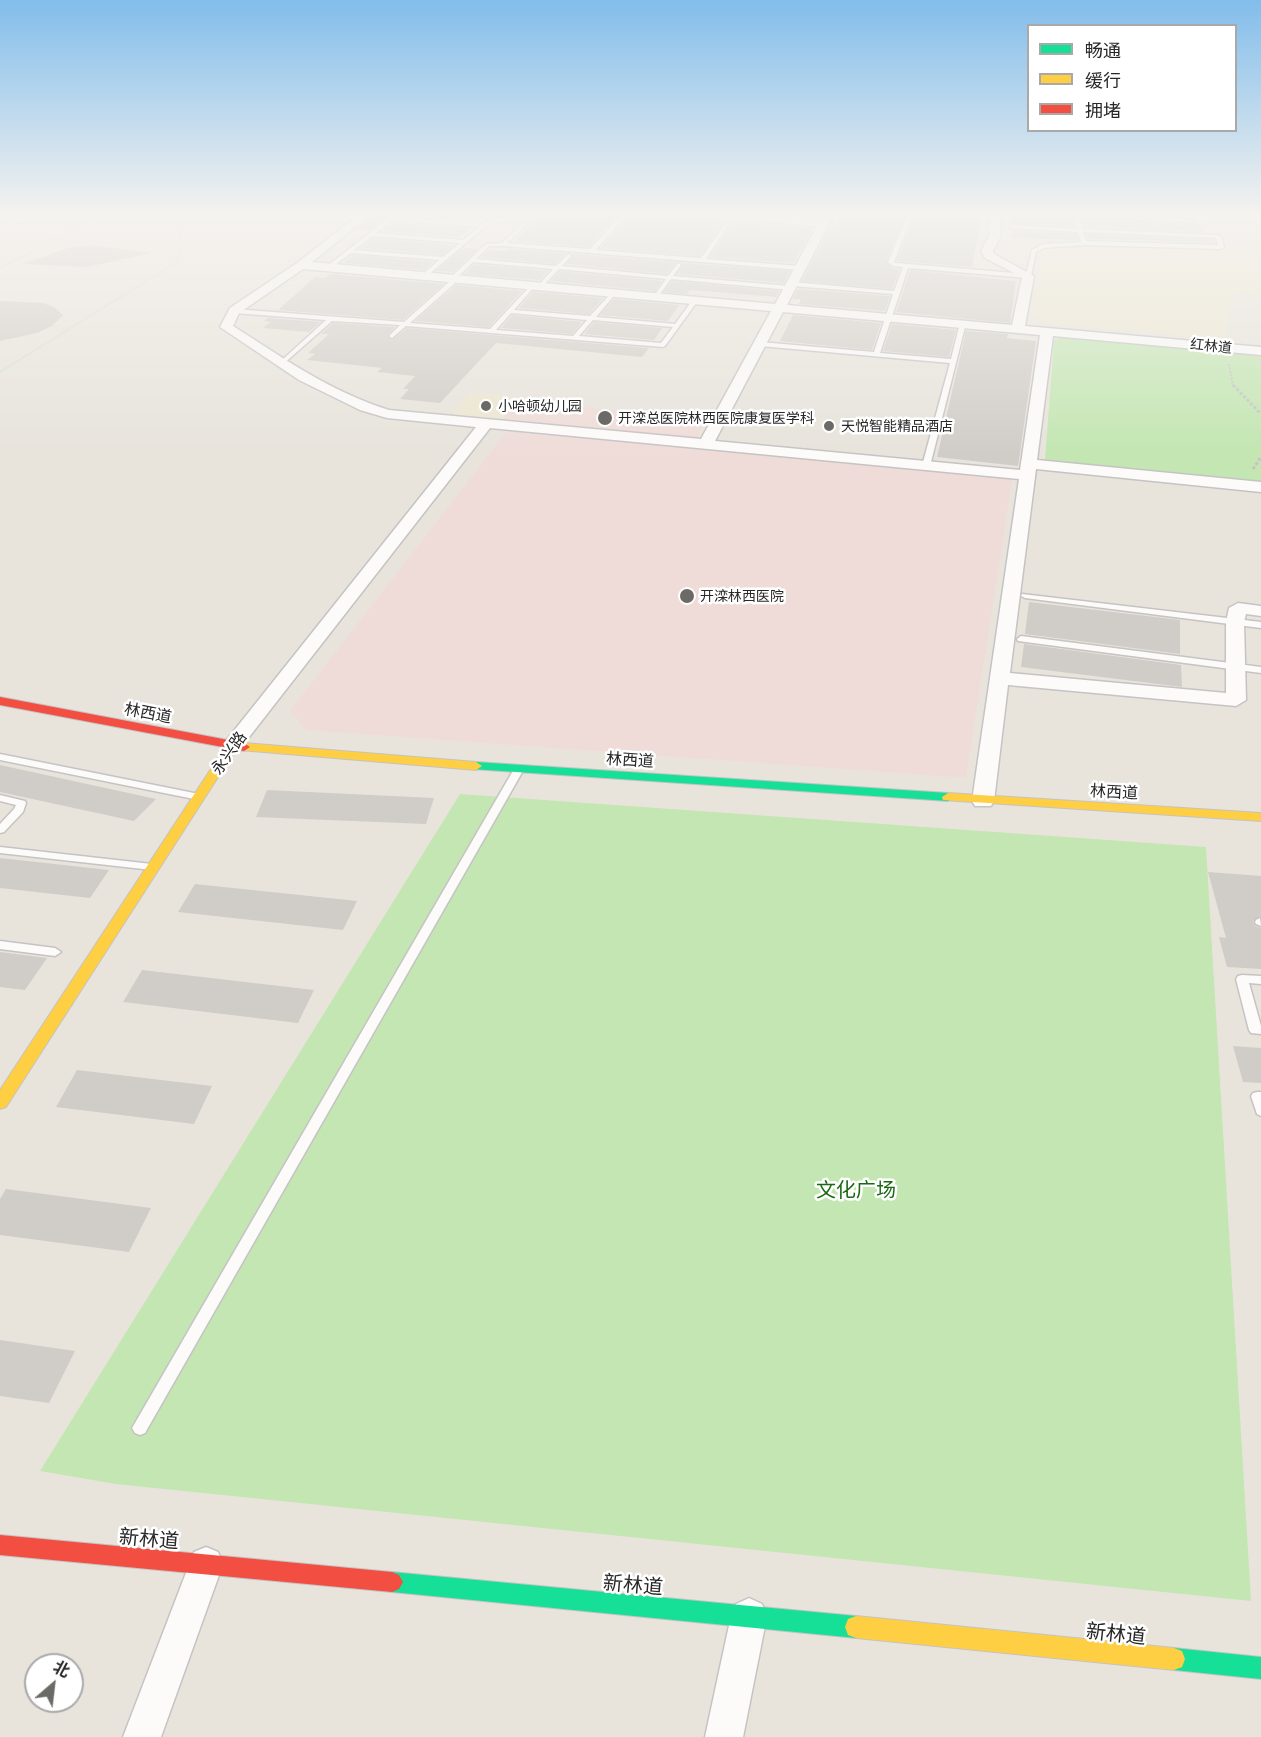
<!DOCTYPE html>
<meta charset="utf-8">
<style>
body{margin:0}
#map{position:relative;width:1261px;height:1737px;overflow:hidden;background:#e8e4dc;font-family:Barlow,"Noto Sans SC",sans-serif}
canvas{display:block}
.legend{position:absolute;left:1027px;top:24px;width:210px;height:108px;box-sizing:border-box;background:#fff;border:2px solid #a9a9a9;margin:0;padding:8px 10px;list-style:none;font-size:18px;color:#282828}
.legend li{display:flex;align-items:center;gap:12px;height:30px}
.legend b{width:30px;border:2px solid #a9a9a9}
.north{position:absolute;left:24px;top:1653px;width:60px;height:60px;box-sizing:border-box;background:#fff;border:2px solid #a9a9a9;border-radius:50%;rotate:28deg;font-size:16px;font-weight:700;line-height:24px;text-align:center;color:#282828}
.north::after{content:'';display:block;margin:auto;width:21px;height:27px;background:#6b6a67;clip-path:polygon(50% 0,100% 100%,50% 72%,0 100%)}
</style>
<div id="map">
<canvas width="1261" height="1737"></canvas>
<ul class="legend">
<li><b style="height:8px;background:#16e098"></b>畅通</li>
<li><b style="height:8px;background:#ffcf43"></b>缓行</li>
<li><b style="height:8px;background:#f24e42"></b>拥堵</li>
</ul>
<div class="north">北</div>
</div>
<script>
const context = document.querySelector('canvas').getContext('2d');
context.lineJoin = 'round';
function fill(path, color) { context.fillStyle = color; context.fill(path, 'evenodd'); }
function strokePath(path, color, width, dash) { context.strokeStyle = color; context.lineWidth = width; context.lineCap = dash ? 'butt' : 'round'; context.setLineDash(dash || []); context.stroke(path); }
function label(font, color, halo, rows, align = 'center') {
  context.font = font + ' Barlow,"Noto Sans SC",sans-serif'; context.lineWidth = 5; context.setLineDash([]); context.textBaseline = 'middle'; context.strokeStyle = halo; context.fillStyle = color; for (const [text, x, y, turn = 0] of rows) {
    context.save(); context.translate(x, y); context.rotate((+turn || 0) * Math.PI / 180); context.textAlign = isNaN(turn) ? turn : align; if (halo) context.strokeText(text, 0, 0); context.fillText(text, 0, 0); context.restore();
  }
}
fill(new Path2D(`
 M 1197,250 L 1261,253 L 1260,295 L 1233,293 L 1224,339 L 1044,323 L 1031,315 L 1044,253 Z
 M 470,392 L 518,397 L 502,419 L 453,414 Z`), '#ece6d0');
fill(new Path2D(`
 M 518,397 L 558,401 L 572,406 L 707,417 L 697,438 L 502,419 Z
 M 508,430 L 1012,480 L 966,778 L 306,730 L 290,711 Z`), '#efdcd8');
fill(new Path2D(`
 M 1064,336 L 1261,356 L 1261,481 L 1045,460 L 1054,340 Z
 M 460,794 L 1206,847 L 1251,1601 L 116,1484 L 40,1471 Z`), '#c3e6b2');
fill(new Path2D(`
 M 376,212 L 393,212 L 370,230 L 357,229 Z
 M 401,212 L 489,212 L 478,221 L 402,215 Z
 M 544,212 L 620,212 L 589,247 L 515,241 Z
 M 841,212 L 907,212 L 886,261 L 892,268 L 900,269 L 892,289 L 802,281 L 830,227 L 834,227 Z
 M 916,212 L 982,216 L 972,267 L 897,261 Z
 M 630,213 L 679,216 L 724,221 L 700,256 L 601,248 Z
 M 1010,215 L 1072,219 L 1074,227 L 1011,224 Z
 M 1082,219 L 1200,223 L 1204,232 L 1085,227 Z
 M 394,222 L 470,229 L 459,237 L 382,231 Z
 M 734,222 L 813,228 L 794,263 L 710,257 Z
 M 1011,230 L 1076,234 L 1078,240 L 1012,238 Z
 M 1086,234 L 1207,240 L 1208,242 L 1088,239 Z
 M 374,238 L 451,245 L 449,246 L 452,247 L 442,255 L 361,248 Z
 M 91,245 L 151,253 L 88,267 L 22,264 L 68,248 Z
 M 464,248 L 478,249 L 453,272 L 436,271 Z
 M 508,249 L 566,253 L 555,264 L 481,257 L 488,250 L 506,251 Z
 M 572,254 L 676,262 L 667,274 L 567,264 Z
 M 353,255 L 434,262 L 424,270 L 344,263 Z
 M 682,263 L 790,271 L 784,283 L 677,274 Z
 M 474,264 L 548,271 L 540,280 L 465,274 Z
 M 910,270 L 1016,281 L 1010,323 L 896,312 Z
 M 560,271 L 662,281 L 655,291 L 550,281 Z
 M 330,274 L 444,284 L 403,320 L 278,310 L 315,277 L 325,278 Z
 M 672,281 L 779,291 L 776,297 L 690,290 L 687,294 L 664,292 Z
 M 456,285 L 522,291 L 489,327 L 415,321 Z
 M 798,289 L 890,296 L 885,311 L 799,304 L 801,299 L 793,299 Z
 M 533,292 L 603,298 L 589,314 L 519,308 Z
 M 614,299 L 679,305 L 668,321 L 600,315 Z
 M 0,301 L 43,303 L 54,307 L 63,315 L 52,326 L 37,333 L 0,341 Z
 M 512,315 L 582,322 L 572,334 L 501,328 Z
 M 793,315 L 881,323 L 872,350 L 780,341 Z
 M 268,318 L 321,322 L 309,332 L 263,328 L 271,322 L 264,321 Z
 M 594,322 L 662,328 L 654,340 L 584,334 Z
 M 333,323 L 395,327 L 387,336 L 392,340 L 407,328 L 649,348 L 642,357 L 496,343 L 440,403 L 400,399 L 409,389 L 403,389 L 415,376 L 377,372 L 382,368 L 307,360 L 315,354 L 308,353 L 329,334 L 321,334 Z
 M 892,324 L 956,330 L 949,357 L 883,351 Z
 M 966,331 L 1008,334 L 1007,338 L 1036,341 L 1018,466 L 937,457 Z
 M 1029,602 L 1180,620 L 1180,654 L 1025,634 Z
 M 1024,644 L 1181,665 L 1182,687 L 1021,667 Z
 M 0,765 L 156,799 L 134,821 L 0,792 Z
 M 267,790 L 434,798 L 426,824 L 256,817 Z
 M 0,858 L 109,870 L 90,898 L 0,888 Z
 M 1208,872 L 1261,876 L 1261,916 L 1253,921 L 1255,926 L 1261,928 L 1261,969 L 1227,967 L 1219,937 L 1226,938 Z
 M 195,884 L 357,901 L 343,930 L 178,912 Z
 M 0,952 L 47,958 L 25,990 L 0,987 Z
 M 142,970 L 314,990 L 298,1023 L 123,1002 Z
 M 1233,1046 L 1261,1048 L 1261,1083 L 1243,1082 Z
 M 77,1070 L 212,1086 L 194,1124 L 56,1107 Z
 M 6,1189 L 151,1208 L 129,1252 L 0,1235 L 0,1199 Z
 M 0,1340 L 75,1351 L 49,1403 L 0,1396 Z`), '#d0cdc8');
const lane = new Path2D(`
 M 497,212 L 503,212 L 427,276 L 422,275 L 439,260 L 351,253 L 331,268 L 326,267 L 395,213 L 400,214 L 397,217 L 482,224 ZM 393,220 L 479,227 L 463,240 L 376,233 ZM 373,236 L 460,243 L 443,257 L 354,250 Z
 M 535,212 L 541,212 L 507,243 L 590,249 L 623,212 L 628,212 L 596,250 L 701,258 L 732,214 L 735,216 L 706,259 L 800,266 L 803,268 L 800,270 L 503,246 L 489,246 L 476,259 L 556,266 L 568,254 L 571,256 L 562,266 L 668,276 L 678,263 L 681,265 L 673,276 L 790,286 L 793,288 L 790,290 L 671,279 L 657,298 L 654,296 L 666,279 L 559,269 L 541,288 L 538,286 L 553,269 L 473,262 L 456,279 L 454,284 L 410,323 L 490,329 L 533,283 L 536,285 L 535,286 L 514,310 L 590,316 L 614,290 L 617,292 L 596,317 L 675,324 L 694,298 L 698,298 L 699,299 L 665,346 L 663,347 L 406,326 L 392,338 L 389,336 L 400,325 L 332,321 L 282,365 L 279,363 L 280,362 L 326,320 L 234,313 L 231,311 L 234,309 L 404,322 L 449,282 L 451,277 L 486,244 L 502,243 ZM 511,313 L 587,320 L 573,336 L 496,330 ZM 593,320 L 673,327 L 661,343 L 579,336 Z
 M 909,212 L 914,212 L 894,262 L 896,263 L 1026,274 L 1032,250 L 1043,244 L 1081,242 L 1078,232 L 1010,228 L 1012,225 L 1077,229 L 1074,217 L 1026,215 L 1024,212 L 1191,219 L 1193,222 L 1079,217 L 1083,229 L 1218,235 L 1221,237 L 1224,247 L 1221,249 L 1084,245 L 1044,248 L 1036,252 L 1031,276 L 1028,278 L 908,268 L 880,353 L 951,359 L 960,323 L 963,321 L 966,323 L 930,466 L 926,468 L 922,466 L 950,363 L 760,346 L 757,344 L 760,342 L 874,352 L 893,294 L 792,286 L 789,284 L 792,282 L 894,291 L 903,267 L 893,266 L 888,262 ZM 1083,232 L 1216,238 L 1218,245 L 1086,241 Z
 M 966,212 L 988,212 L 999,214 L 996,216 Z
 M 1022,594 L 1261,622 L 1261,628 L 1025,598 L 1021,596 Z
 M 1021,636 L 1261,667 L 1261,673 L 1018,641 L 1017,639 Z
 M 0,754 L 199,794 L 204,797 L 199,800 L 0,760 Z
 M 519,766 L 524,769 L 145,1433 L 140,1435 L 135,1433 L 132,1428 L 135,1423 L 514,769 Z
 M 0,795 L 25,801 L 26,803 L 23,812 L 4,832 L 0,833 L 0,824 L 14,809 L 16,805 L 0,801 Z
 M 0,847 L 152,864 L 157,867 L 152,870 L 0,853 Z
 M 1260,918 L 1261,926 L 1256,924 L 1255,922 L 1256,920 Z
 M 0,941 L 55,948 L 61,952 L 55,956 L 0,949 Z
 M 1242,975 L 1261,976 L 1261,984 L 1249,983 L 1261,1026 L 1261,1034 L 1251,1033 L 1249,1030 L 1236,979 L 1238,976 Z
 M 1257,1092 L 1261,1092 L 1261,1116 L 1257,1114 L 1251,1096 L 1253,1093 Z`);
const street = new Path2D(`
 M 362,212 L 374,212 L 312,262 L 775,304 L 817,226 L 681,215 L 676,212 L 723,212 L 821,219 L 825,212 L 835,212 L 787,305 L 1012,325 L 1022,277 L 985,258 L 981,251 L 989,236 L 990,212 L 1000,212 L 1001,236 L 993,251 L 994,254 L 1034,276 L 1025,326 L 1261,347 L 1261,355 L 1053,336 L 1037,460 L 1261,482 L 1261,492 L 1036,469 L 1010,673 L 1226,693 L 1226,622 L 1229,608 L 1238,603 L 1261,606 L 1261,616 L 1246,614 L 1244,622 L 1246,700 L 1236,706 L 1008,685 L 994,801 L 991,806 L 975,806 L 972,801 L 1019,479 L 490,428 L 239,750 L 225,750 L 222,746 L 225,742 L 476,427 L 387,418 L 360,410 L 299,380 L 220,327 L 230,308 L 297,263 ZM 303,269 L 771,311 L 701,439 L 389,410 C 331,392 283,358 233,326 L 239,313 ZM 783,312 L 1040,335 L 1020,470 L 715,441 Z
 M 206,1547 L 218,1552 L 223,1564 L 161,1737 L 123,1737 L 194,1552 Z
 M 749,1598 L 762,1604 L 767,1616 L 743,1737 L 705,1737 L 731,1616 L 736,1604 Z`);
const fast = new Path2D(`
 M 476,762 L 948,793 L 954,797 L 948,801 L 472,769 L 470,766 Z
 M 392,1572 L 856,1616 L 864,1619 L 867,1627 L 864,1635 L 856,1638 L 392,1592 L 385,1589 L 381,1582 L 385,1575 Z
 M 1174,1648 L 1261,1657 L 1261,1679 L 1174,1670 L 1166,1667 L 1163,1659 L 1166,1651 Z`);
const slow = new Path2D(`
 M 232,742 L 238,746 L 6,1107 L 0,1109 L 0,1090 L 226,746 Z
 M 244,743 L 476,762 L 482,766 L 476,770 L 240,750 L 238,747 Z
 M 948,793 L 1261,813 L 1261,821 L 943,800 L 942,797 Z
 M 856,1616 L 1174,1648 L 1182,1651 L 1185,1659 L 1182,1667 L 1174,1670 L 856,1638 L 848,1635 L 845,1627 L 848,1619 Z`);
const jam = new Path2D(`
 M 0,697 L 244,743 L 250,747 L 244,751 L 0,705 Z
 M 0,1535 L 392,1572 L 399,1575 L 403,1582 L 399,1589 L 392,1592 L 0,1555 Z`);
strokePath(lane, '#c5c3c3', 3);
strokePath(street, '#c5c3c3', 3);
strokePath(fast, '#c5c3c3', 2);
strokePath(slow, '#c5c3c3', 2);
strokePath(jam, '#c5c3c3', 2);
strokePath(new Path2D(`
 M 1229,364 L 1233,386`), '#c5c4c3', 2, [2, 1.5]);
strokePath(new Path2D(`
 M 1233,385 L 1261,414
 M 1253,469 L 1261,457`), '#c5c4c3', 3, [3, 2]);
fill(lane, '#fcfbfa');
fill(street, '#fcfbfa');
fill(fast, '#16e098');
fill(slow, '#ffcf43');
fill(jam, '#f24e42');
strokePath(new Path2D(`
 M 0,214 L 6,212
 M 0,224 L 27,212
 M 0,268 L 80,226 L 97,212
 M 0,372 L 177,262 C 187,241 180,228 165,212`), '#dcdcde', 2);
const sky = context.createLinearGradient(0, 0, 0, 455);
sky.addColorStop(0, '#82bdeb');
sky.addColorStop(0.47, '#f5f3ef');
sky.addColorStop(1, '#f5f3ef00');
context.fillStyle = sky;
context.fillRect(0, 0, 1261, 455);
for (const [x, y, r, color] of [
 [486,406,6,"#6b6a67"],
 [605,418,8,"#6b6a67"],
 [829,426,6,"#6b6a67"],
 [687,596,8,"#6b6a67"]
]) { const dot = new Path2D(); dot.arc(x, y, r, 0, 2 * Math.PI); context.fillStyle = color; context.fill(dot); strokePath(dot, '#fff', 2); }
label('14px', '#282828', '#fff', [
 ["红林道",1211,346,6]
]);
label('14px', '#282828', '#fff', [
 ["小哈顿幼儿园",498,406],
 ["开滦总医院林西医院康复医学科",618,418],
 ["天悦智能精品酒店",841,426],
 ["开滦林西医院",700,596]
], 'left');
label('16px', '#282828', '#fff', [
 ["林西道",148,713,11],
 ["永兴路",229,753,-55],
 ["林西道",630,760,4],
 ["林西道",1114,792,3]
]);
label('20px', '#1c6914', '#fff', [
 ["文化广场",856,1190]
]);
label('20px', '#282828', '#fff', [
 ["新林道",149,1539,5],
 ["新林道",633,1585,5],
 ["新林道",1116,1634,6]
]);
</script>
